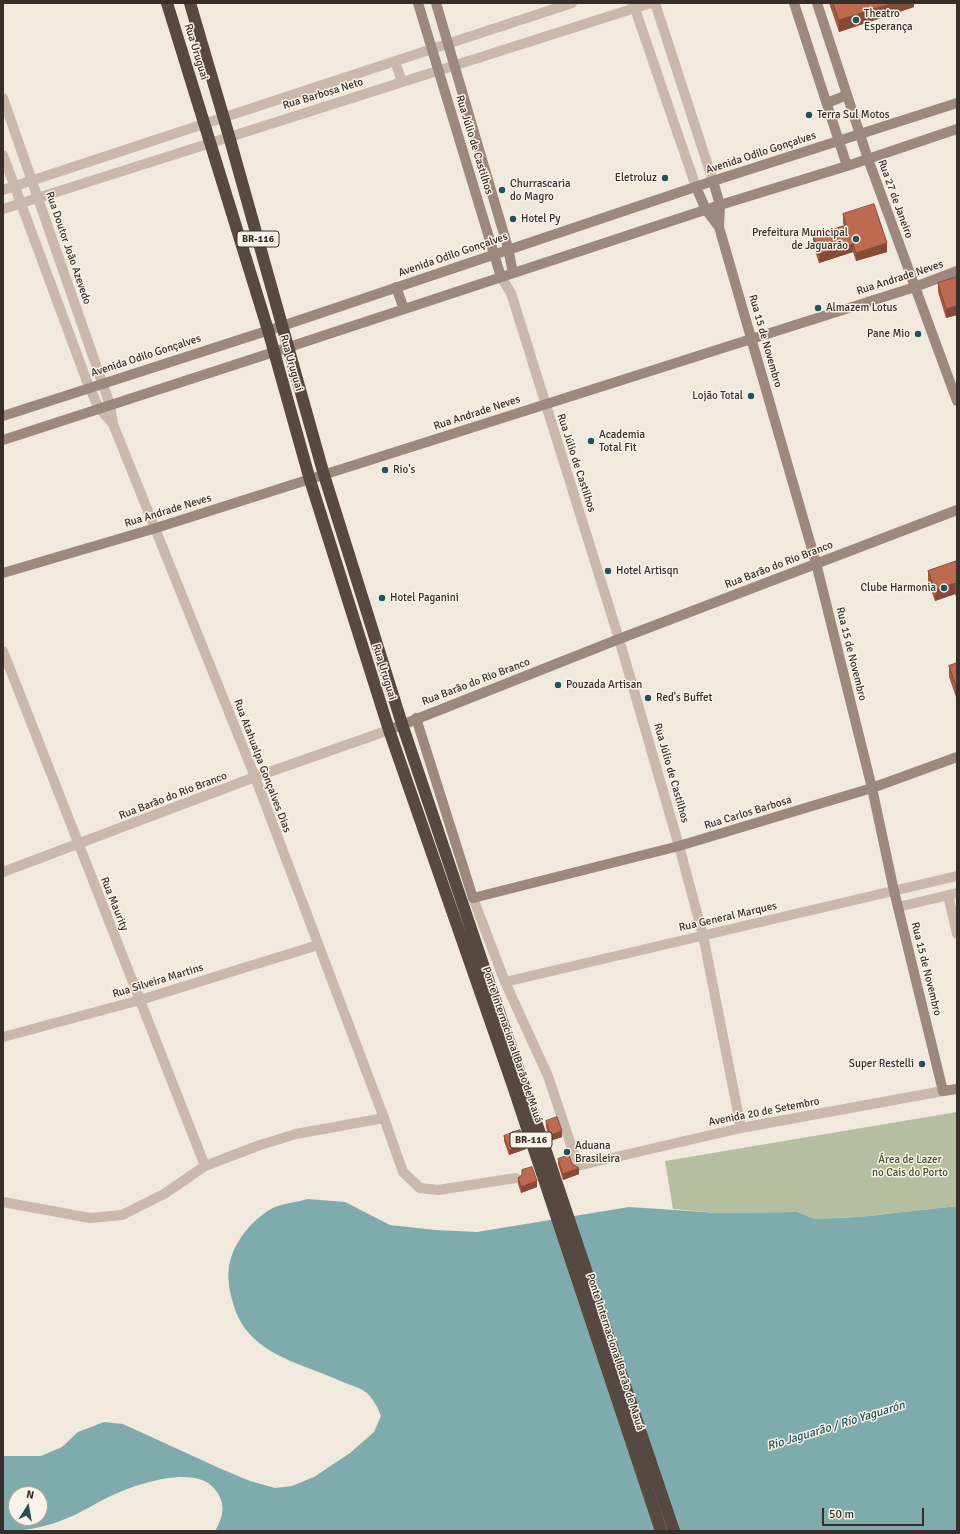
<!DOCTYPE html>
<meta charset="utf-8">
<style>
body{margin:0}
#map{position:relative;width:960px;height:1534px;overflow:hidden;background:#f1e8de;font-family:Signika,sans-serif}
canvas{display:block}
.frame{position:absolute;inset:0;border:4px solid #372e2a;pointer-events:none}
.north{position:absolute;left:8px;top:1486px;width:40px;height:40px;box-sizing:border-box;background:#f9f2eb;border:1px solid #aba49e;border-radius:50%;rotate:11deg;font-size:11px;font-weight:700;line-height:16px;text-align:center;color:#372e2a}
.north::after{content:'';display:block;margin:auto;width:14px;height:18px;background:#225356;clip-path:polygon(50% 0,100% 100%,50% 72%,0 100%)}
.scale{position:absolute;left:822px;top:1508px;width:102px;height:18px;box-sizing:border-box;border:2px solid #372e2a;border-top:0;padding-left:5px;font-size:12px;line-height:14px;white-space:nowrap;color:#372e2a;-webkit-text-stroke:3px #f9f2eb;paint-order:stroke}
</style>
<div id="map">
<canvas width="960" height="1534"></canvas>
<div class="frame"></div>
<div class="north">N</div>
<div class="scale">50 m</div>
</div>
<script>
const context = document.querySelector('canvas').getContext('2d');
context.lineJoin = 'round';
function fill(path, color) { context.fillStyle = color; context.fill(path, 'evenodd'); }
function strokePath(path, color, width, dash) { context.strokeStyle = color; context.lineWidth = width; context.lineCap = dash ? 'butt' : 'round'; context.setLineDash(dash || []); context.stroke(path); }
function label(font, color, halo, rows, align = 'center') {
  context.font = font + ' Signika,sans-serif'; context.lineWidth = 3; context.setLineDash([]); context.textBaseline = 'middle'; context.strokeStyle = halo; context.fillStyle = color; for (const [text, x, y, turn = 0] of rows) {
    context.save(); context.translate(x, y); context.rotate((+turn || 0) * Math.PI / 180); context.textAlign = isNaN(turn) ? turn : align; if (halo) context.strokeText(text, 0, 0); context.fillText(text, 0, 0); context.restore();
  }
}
fill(new Path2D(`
 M 957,1112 L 957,1206 L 859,1217 L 815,1219 L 797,1212 L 719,1213 L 673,1209 L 665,1161 Z`), '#b5bf9f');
fill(new Path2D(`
 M 308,1199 L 345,1202 L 390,1225 L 435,1230 L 477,1232 L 629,1207 L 719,1213 L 797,1212 L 815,1219 L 859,1217 L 957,1206 L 957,1531 L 215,1531 C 223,1517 226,1506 217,1492 C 199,1464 144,1482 120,1492 C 99,1500 81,1514 60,1521 C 41,1528 23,1531 3,1531 L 3,1456 L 41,1456 L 62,1447 L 78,1432 L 104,1422 L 123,1424 L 219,1468 L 250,1481 L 275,1488 L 292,1486 L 314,1477 L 350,1453 L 374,1432 L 381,1416 C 378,1408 374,1400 367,1393 C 361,1388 350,1385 343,1382 C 300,1362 247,1355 233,1303 C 228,1286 226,1271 232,1255 C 239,1236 256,1216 275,1207 C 285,1203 298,1202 308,1199 ZM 16,1494 L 40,1494 L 40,1518 L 16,1518 Z`), '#7fabac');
strokePath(new Path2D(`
 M 633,3 L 696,187
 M 655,3 L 713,181
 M 395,61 L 402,82
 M 3,98 L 110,405 L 113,424 L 255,777 L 384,1118
 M 3,155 L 89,387 L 99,408 L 113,424
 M 3,190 L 572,3
 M 3,209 L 651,3
 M 501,277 L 511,293 L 619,639 L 679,846 L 703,935 L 741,1128
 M 3,651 C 69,823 139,994 205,1166
 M 3,872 L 255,777 L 389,730
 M 948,895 L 957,934
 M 473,898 L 505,982 L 548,1076 L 578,1166
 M 898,907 L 957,893
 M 505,982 L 957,876
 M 3,1037 L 140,1000 L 318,945
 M 577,1166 L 741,1128 L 943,1091
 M 3,1202 L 90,1218 L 122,1215 L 164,1194 L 205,1166 L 260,1145 L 296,1134 L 384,1118 L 403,1172 L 420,1188 L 438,1190 L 516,1178`), '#c9b8ab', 10);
strokePath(new Path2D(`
 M 418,3 L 501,277
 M 436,3 L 508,248 L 513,273
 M 794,3 L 847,166
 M 817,3 L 868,159 L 957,401
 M 827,103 L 847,95
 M 713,181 L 720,205 L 719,227 L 816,563 L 872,788 L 894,891 L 943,1091 L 957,1089
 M 696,187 L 706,210 L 719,227
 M 396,287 L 404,309
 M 3,416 L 282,326 L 713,181 L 957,103
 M 3,440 L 274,352 L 720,205 L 847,166 L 957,129
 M 3,573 L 156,528 L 915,287 L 957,271
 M 416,718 L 473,898 L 679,846 L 872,788 L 957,757
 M 389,730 L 619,639 L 957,510`), '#9c887c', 10);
strokePath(new Path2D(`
 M 167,3 L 268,330 L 310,480 L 389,730 L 513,1086 L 661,1531
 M 190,3 L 229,136 L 324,475 L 402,724 L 674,1531`), '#574841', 12);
fill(new Path2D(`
 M 829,3 L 914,3 L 914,7 L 839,32 Z
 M 843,214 L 887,252 L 856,261 L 853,252 L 819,263 L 813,245 L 813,236 L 844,226 L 843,223 Z
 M 957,277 L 957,315 L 946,318 L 938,292 L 938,283 Z
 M 957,561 L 957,599 L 955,594 L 935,601 L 928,582 L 928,571 Z
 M 957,663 L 956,697 L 949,677 L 949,666 Z
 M 546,1121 L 562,1137 L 550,1141 L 546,1127 Z
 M 521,1134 L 526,1149 L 509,1155 L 504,1141 L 504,1136 Z
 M 558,1159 L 572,1164 L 579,1174 L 563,1180 L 558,1164 Z
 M 518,1178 L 537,1187 L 521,1193 L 518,1184 Z`), '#a35b45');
fill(new Path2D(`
 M 893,3 L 914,3 L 914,7 L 839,32 L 839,20 Z
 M 887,243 L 887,252 L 856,261 L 856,253 Z
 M 853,244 L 853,252 L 819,263 L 819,254 Z
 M 957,306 L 957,315 L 946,318 L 946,309 Z
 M 955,583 L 955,594 L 935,601 L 935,590 Z
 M 957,685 L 957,697 L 956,697 L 956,686 Z
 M 562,1131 L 562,1137 L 550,1141 L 550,1135 Z
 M 526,1144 L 526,1149 L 509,1155 L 509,1150 Z
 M 579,1168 L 579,1174 L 563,1180 L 563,1174 Z
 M 537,1181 L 537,1187 L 521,1193 L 521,1187 Z`), '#854a38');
const building = new Path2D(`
 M 833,3 L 893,3 L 839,20 Z
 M 874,204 L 887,243 L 856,253 L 853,244 L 819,254 L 813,236 L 846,225 L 843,214 Z
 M 957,277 L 957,306 L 946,309 L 938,283 Z
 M 957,561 L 957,587 L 955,583 L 935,590 L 928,571 Z
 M 957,663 L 957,685 L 956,686 L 949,666 Z
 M 557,1117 L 562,1131 L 550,1135 L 546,1121 Z
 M 520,1130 L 521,1134 L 523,1134 L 526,1144 L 509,1150 L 504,1136 Z
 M 569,1155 L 572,1164 L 579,1168 L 563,1174 L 558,1159 Z
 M 532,1167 L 537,1181 L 521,1187 L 518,1178 L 522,1175 L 522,1170 Z`);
fill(building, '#be6a50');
strokePath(building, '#854a38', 1);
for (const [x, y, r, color] of [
 [856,20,4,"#225356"],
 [809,115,4,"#225356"],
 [665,178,4,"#225356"],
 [502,190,4,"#225356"],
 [513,219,4,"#225356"],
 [856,239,4,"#225356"],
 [818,308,4,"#225356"],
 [918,334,4,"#225356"],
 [751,396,4,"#225356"],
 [591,441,4,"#225356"],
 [385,470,4,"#225356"],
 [608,571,4,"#225356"],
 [944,588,4,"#225356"],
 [382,598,4,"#225356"],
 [558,685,4,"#225356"],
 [648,698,4,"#225356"],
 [922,1064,4,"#225356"],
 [567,1152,4,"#225356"]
]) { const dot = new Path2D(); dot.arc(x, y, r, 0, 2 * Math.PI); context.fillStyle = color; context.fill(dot); strokePath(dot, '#f9f2eb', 1.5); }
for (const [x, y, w] of [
 [258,239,42],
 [531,1140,42]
]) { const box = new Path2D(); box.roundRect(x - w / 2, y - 8, w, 16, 3); context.fillStyle = '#f9f2eb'; context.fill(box); strokePath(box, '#372e2a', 1); }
label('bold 10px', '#372e2a', null, [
 ["BR-116",258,239],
 ["BR-116",531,1140]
]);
label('11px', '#372e2a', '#f9f2eb', [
 ["Theatro",864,14],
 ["Esperança",864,27],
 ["Terra Sul Motos",817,115],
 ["Eletroluz",657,178,"right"],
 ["Churrascaria",510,184],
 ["do Magro",510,197],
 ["Hotel Py",521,219],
 ["Prefeitura Municipal",848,233,"right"],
 ["de Jaguarão",848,246,"right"],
 ["Almazem Lotus",826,308],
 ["Pane Mio",910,334,"right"],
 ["Lojão Total",743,396,"right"],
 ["Academia",599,435],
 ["Total Fit",599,448],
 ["Rio's",393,470],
 ["Hotel Artisqn",616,571],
 ["Clube Harmonia",936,588,"right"],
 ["Hotel Paganini",390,598],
 ["Pouzada Artisan",566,685],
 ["Red's Buffet",656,698],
 ["Super Restelli",914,1064,"right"],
 ["Aduana",575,1146],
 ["Brasileira",575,1159]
], 'left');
label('11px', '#372e2a', '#f9f2eb', [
 ["Rua Uruguai",196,52,73],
 ["Rua Barbosa Neto",323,94,-17],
 ["Rua Júlio de Castilhos",474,145,73],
 ["Avenida Odilo Gonçalves",761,153,-18],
 ["Rua 27 de Janeiro",895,199,70],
 ["Rua Doutor João Azevedo",68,248,71],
 ["Avenida Odilo Gonçalves",453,255,-19],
 ["Rua Andrade Neves",900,278,-18],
 ["Rua 15 de Novembro",765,341,74],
 ["Avenida Odilo Gonçalves",146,356,-18],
 ["Rua Uruguai",291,363,74],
 ["Rua Andrade Neves",477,413,-18],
 ["Rua Júlio de Castilhos",576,463,72],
 ["Rua Andrade Neves",168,511,-17],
 ["Rua Barão do Rio Branco",779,565,-21],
 ["Rua 15 de Novembro",851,654,76],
 ["Rua Uruguai",384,672,73],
 ["Rua Barão do Rio Branco",476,682,-21],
 ["Rua Atahualpa Gonçalves Dias",262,766,69],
 ["Rua Júlio de Castilhos",671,773,74],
 ["Rua Barão do Rio Branco",173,796,-21],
 ["Rua Carlos Barbosa",748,813,-17],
 ["Rua Maurity",114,904,68],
 ["Rua General Marques",728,917,-13],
 ["Rua 15 de Novembro",926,969,76],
 ["Rua Silveira Martins",158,981,-17],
 ["Ponte Internacional Barão de Mauá",512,1045,71],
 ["Avenida 20 de Setembro",764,1112,-11],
 ["Ponte Internacional Barão de Mauá",615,1352,72]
]);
label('11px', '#46532f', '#f9f2eb', [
 ["Área de Lazer",910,1160],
 ["no Cais do Porto",910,1173]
]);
label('italic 12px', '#225356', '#f9f2eb', [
 ["Rio Jaguarão / Río Yaguarón",836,1426,-17]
]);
</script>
